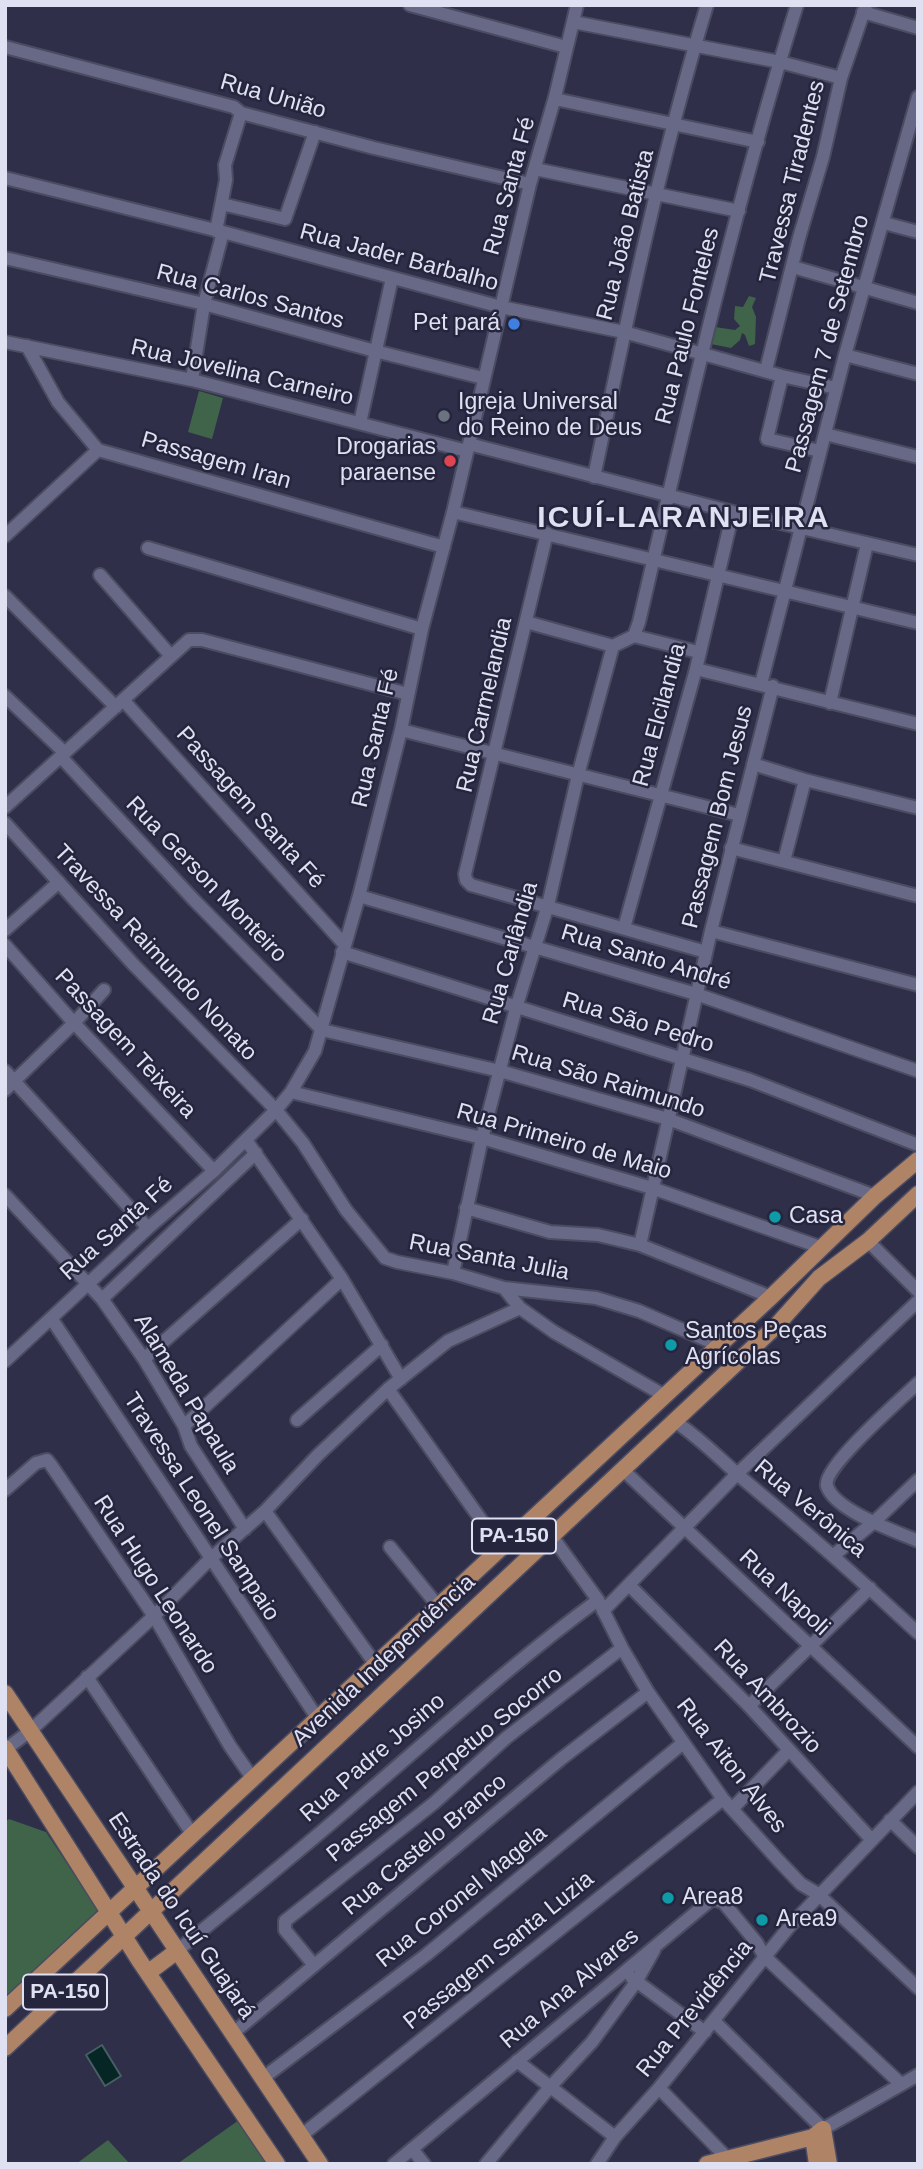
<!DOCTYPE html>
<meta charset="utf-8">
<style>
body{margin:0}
#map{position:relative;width:923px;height:2169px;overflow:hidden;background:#2f2f49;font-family:Helvetica,sans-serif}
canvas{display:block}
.frame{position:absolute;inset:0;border:7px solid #dfe0f1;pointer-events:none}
</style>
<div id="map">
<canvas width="923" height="2169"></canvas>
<div class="frame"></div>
</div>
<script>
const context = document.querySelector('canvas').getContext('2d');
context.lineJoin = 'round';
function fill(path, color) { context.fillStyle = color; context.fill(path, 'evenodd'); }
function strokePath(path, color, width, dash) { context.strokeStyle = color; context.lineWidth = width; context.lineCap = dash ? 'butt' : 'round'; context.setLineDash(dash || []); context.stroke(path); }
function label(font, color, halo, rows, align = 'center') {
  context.font = font + ' Helvetica,sans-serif'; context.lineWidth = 5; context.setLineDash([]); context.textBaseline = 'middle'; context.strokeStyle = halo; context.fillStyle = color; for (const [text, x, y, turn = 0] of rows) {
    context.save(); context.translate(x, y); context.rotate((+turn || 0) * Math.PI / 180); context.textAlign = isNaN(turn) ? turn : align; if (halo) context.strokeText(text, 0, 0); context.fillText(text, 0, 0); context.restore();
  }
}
fill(new Path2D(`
 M 749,296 L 756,298 L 752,307 L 756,317 L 755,344 L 749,346 L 745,335 L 742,333 L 740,340 L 731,348 L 711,344 L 715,327 L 735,330 L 740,326 L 734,319 L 735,306 L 743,307 Z
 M 199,391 L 223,398 L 212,439 L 188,432 Z
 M 9,1819 L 46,1832 L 98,1910 L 5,1997 L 5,1822 Z
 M 239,2120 L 267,2164 L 177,2164 Z
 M 108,2140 L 130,2164 L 76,2164 Z`), '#3f644a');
const water = new Path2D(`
 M 102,2045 L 121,2076 L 105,2086 L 86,2055 Z`);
fill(water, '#062626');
strokePath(water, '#475e63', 2);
const minor = new Path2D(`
 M 410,5 L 566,47
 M 863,12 L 918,28
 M 573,22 L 780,62 L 841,78
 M 5,47 L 234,107 L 241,113 L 374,148 L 530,184
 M 555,99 L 758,142
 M 535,169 L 739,211
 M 5,178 L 223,232 L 501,307 L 624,332 L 782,376 L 836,388
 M 222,204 L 285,219 L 315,132
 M 884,223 L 918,232
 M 216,231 L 226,180 L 225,165 L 241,113
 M 5,258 L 204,304 L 375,351 L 483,378
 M 793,267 L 918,303
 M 5,342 L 192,380 L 467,451
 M 27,346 L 58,402 L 98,450 L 444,547
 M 845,355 L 918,374
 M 766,370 L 799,238 L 823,157 L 841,78 L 866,5
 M 782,376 L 767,439 L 820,451
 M 192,380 L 204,304 L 223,232
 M 360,423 L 392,278
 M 825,434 L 918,457
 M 469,444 L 733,512 L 918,555
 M 594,477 C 627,319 660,160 707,5
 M 453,512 L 918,623
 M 547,533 L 465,874 L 466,880 L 471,885 L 706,952
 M 5,536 L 98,450
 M 148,548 L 422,629
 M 100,575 L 171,656
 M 5,596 L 116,707
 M 526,622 L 613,646
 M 634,636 L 698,652
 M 613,646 L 634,636 L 639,622 C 687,415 734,208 797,5
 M 696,669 L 918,724
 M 761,684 L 845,355 L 918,97
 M 5,696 L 65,753
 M 124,701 L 344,944
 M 830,703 L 867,544
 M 401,730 L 739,815
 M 61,757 L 194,900 L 322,1030 L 500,1071 L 668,1119 L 875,1196
 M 753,764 L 805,780 L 918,808
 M 5,807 L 189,640 L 202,640 L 408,694
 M 5,823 L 133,964 L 276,1110 L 303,1143 L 346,1210 L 385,1258 L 397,1262 L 453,1273 L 504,1288 L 596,1298 L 639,1311 L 718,1345
 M 731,848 L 918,896
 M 784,861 L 805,780
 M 359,896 L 696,994 L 918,1071
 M 624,928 L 696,669 L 733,512
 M 5,930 L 59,882
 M 711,931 L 918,985
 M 5,945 L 74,1023 L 214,1171
 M 342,952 L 750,1080 L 918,1145
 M 5,1071 L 148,1228
 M 5,1090 L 74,1023 L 104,990
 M 291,1092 L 482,1138 L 652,1188 L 820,1247
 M 246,1140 L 342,1279 L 401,1379
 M 5,1195 L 102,1299 L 144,1359 L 184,1426 L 191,1446 L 245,1529
 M 466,1208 L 550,1232 L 598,1235 L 640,1245 L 771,1297
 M 868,1241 L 918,1291
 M 640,1245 L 711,931 L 773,686
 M 453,1273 L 482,1138 L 516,1008 L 548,905 L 578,775 L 613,646
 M 504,1288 L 520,1308 L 554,1332 L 665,1396
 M 102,1299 L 256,1153
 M 51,1318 L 318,1719
 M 144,1359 L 302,1219
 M 5,1361 L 148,1228 L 214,1171 L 276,1110 L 291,1092 L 315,1051 L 359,896 L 401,730 L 422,629 L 453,512 L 530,184 L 555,97 L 577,5
 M 918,1383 C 902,1398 822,1468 827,1486 C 835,1511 895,1531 918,1541
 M 388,1389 L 501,1548
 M 297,1420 L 382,1345
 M 673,1420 C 699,1437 720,1459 743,1479 C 803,1529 861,1580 918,1633
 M 184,1426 L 342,1279
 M 622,1469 L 918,1747
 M 5,1490 L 36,1463 L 47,1460 L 51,1465 L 154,1616 L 230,1746 L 253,1779
 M 265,1511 L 376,1665
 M 551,1535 L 598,1600 L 622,1648 L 648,1692 L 723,1799 L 779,1861 L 801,1884 L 818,1894 L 918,1988
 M 390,1547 L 438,1606
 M 834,1555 L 874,1522 L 918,1480
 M 630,1586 L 749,1706 L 871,1839
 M 603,1611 L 737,1474 L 918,1301
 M 87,1677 L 193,1835
 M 749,1706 L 870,1588
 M 6,1749 L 30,1731 L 154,1616 L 210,1559 L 265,1511 L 318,1455 L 388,1389 L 448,1341 L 520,1308
 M 732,1809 L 789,1750
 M 890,1820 L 918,1847
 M 177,1951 C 240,1899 304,1848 365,1794 C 442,1728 516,1660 598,1600
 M 313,1964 L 285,1930 L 285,1921 L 434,1803 L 506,1738 L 622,1648
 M 632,1978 L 705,2032
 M 714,2021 L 823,2129 L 918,2075
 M 232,2034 L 561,1759 L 648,1692
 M 517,2061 L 615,2137
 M 263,2078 L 426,1955 L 683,1743
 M 659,2088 L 728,2159
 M 302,2135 L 723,1799
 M 412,2149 L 424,2164
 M 394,2164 L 712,1899 L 723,1902 L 757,1943 L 764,1956 L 901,2084
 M 486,2164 L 550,2087 L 592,2042 L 636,1982 L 654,1950
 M 597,2164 L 615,2137 L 659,2088 L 789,1927 L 918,1792`);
const major = new Path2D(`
 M 5,1693 L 320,2164
 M 5,1748 L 139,1960 L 277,2164
 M 149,1972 L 177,1951
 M 5,2009 L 771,1297 L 875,1196 L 918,1160
 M 5,2048 L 776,1326 L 819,1278 L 868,1241 L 918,1194
 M 813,2137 L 817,2164
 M 707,2164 L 813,2137 L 823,2129 L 829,2164`);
strokePath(minor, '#4b4b61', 16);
strokePath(major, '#4b4b61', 19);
strokePath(minor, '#686986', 12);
strokePath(major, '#ae8366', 16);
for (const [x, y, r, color] of [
 [514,324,7,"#3f7fe0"],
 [444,416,7,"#6b7280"],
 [450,461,7,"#e0444e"],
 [775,1217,7,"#0f9aa8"],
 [671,1345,7,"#0f9aa8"],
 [668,1898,7,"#0f9aa8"],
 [762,1920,7,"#0f9aa8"]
]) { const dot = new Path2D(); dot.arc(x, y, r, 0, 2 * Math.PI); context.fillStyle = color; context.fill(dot); strokePath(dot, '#25253e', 2.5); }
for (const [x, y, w] of [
 [514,1536,84],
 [65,1992,84]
]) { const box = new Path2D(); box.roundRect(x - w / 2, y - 17.5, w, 35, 5); context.fillStyle = '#25253e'; context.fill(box); strokePath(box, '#dfe0f1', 2); }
label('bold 21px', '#dfe0f1', null, [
 ["PA-150",514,1536],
 ["PA-150",65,1992]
]);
label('23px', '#dfe0f1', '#25253e', [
 ["Rua União",273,97,16],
 ["Travessa Tiradentes",793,182,-76],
 ["Rua Santa Fé",510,186,-75],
 ["Rua João Batista",626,235,-76],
 ["Rua Jader Barbalho",399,258,15],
 ["Rua Carlos Santos",250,297,15],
 ["Rua Paulo Fonteles",688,326,-76],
 ["Passagem 7 de Setembro",828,344,-75],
 ["Rua Jovelina Carneiro",242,373,13],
 ["Passagem Iran",216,461,16],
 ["Rua Carmelandia",485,705,-77],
 ["Rua Elcilandia",660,715,-75],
 ["Rua Santa Fé",376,738,-77],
 ["Passagem Santa Fé",250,808,48],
 ["Passagem Bom Jesus",718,817,-76],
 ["Rua Gerson Monteiro",206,880,46],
 ["Travessa Raimundo Nonato",155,953,47],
 ["Rua Carlândia",511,953,-74],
 ["Rua Santo André",646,958,17],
 ["Rua São Pedro",638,1023,17],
 ["Passagem Teixeira",125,1044,47],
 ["Rua São Raimundo",608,1082,17],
 ["Rua Primeiro de Maio",564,1142,16],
 ["Rua Santa Fé",117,1229,-42],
 ["Rua Santa Julia",489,1258,11],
 ["Alameda Papaula",186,1394,59],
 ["Travessa Leonel Sampaio",201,1507,57],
 ["Rua Verônica",810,1509,40],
 ["Rua Hugo Leonardo",155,1585,57],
 ["Rua Napoli",784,1593,43],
 ["Avenida Independência",384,1661,-43],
 ["Rua Ambrozio",767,1697,47],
 ["Rua Padre Josino",373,1758,-41],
 ["Passagem Perpetuo Socorro",445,1765,-39],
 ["Rua Aiton Alves",731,1766,52],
 ["Rua Castelo Branco",425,1845,-40],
 ["Rua Coronel Magela",462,1897,-39],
 ["Estrada do Icuí Guajará",181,1916,56],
 ["Passagem Santa Luzia",499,1951,-39],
 ["Rua Ana Alvares",570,1989,-40],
 ["Rua Previdência",695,2009,-51]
]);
label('23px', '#dfe0f1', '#25253e', [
 ["Pet pará",500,324,"right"],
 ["Igreja Universal",458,403],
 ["do Reino de Deus",458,429],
 ["Drogarias",436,448,"right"],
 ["paraense",436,474,"right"],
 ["Casa",789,1217],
 ["Santos Peças",685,1332],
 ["Agrícolas",685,1358],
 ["Area8",682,1898],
 ["Area9",776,1920]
], 'left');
context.letterSpacing = '2px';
label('bold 30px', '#dfe0f1', '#25253e', [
 ["ICUÍ-LARANJEIRA",684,519]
]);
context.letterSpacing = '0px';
</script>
